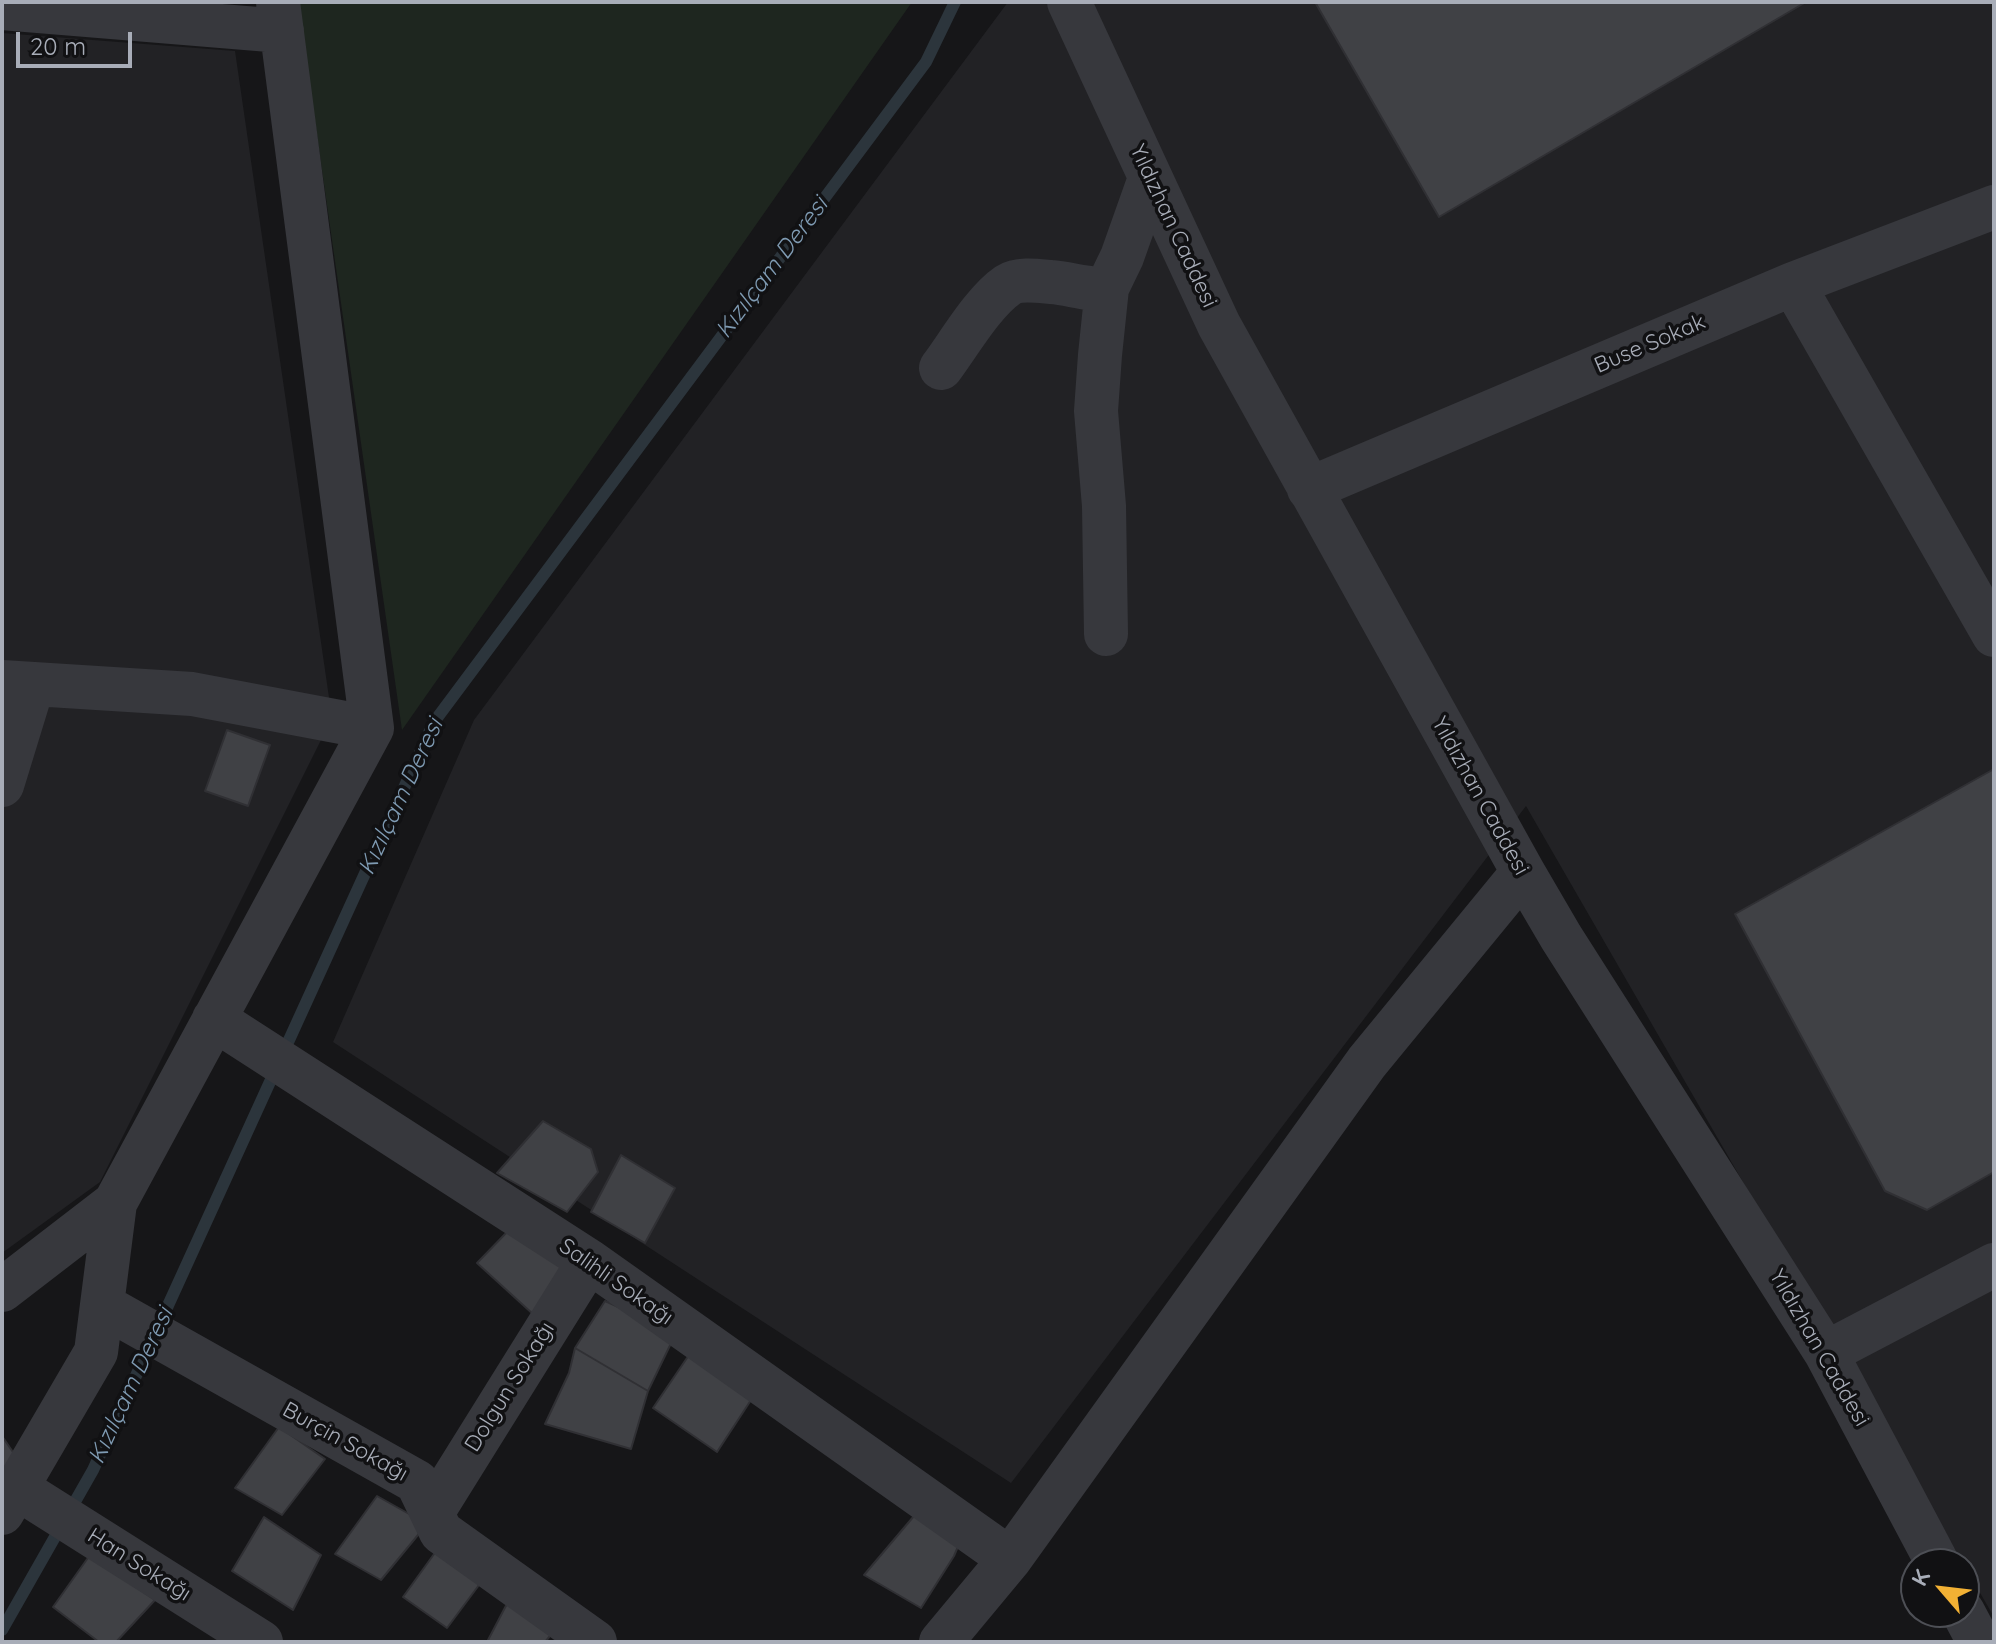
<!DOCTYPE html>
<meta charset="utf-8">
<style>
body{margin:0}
#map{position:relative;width:1996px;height:1644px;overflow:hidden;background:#161618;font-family:Quicksand,sans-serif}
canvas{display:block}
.frame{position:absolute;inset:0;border:4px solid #a8adb8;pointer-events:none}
.north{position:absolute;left:1900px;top:1548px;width:80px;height:80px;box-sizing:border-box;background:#111113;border:2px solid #4d4f55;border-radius:50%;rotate:298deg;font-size:22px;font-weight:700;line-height:32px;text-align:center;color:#a8adb8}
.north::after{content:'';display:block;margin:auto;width:28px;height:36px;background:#f2b134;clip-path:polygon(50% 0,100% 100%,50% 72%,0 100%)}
.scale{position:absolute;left:16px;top:32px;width:116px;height:36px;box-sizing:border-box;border:4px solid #a8adb8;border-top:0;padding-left:10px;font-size:24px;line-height:28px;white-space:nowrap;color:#a8adb8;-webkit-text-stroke:6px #111113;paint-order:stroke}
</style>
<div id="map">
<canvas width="1996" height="1644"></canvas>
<div class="frame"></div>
<div class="north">K</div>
<div class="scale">20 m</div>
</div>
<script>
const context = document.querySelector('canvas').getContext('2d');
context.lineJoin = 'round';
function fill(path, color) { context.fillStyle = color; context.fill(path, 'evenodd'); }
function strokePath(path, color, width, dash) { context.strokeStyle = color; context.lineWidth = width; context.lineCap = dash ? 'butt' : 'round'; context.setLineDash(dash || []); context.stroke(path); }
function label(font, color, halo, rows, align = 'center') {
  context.font = font + ' Quicksand,sans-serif'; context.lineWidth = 7; context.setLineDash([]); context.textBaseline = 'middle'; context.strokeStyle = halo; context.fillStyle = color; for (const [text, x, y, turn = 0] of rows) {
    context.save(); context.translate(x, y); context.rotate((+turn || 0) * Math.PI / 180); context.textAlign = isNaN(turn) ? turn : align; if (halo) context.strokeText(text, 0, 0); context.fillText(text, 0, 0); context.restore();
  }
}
fill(new Path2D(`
 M 1008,2 L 1994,2 L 1994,1617 L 1526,806 L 1011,1483 L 333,1042 L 474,720 Z
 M 2,33 L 235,51 L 332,718 L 100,1182 L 2,1253 Z`), '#222225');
fill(new Path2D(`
 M 298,2 L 912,2 L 402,730 Z`), '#1e261f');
strokePath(new Path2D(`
 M 2,1630 L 93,1470 L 434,722 L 926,62 L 955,2`), '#2c353c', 12);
const building = new Path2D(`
 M 1315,2 L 1806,2 L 1439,217 Z
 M 227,730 L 270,745 L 248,806 L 205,791 Z
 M 1994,769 L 1994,1172 L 1927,1210 L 1885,1191 L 1735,914 Z
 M 543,1121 L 591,1149 L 598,1172 L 567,1212 L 497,1173 Z
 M 621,1155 L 675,1188 L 645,1243 L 591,1212 Z
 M 510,1229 L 571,1267 L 534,1315 L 477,1263 Z
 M 605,1301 L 676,1333 L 648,1391 L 575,1348 Z
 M 575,1348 L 648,1391 L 631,1449 L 545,1424 L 569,1373 Z
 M 689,1355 L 753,1397 L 717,1452 L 653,1408 Z
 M 279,1427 L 325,1459 L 282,1515 L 235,1488 Z
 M 2,1436 L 19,1461 L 2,1473 Z
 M 377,1496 L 427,1524 L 381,1580 L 335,1554 Z
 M 925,1503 L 965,1530 L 954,1556 L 921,1608 L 864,1575 Z
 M 264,1517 L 321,1555 L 293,1610 L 232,1571 Z
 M 442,1543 L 485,1577 L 447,1628 L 403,1597 Z
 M 90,1555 L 155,1600 L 116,1642 L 99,1642 L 53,1607 Z
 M 510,1598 L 555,1630 L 545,1642 L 487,1642 Z`);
fill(building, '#404145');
strokePath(building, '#303034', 2);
strokePath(new Path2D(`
 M 1069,2 L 1219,325 L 1523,872 L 1561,937 L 1826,1353 L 1938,1564
 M 2,8 L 282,31
 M 1793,284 L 1994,635
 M 941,368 C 959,344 983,302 1008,285 C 1019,278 1039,281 1051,282 C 1070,283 1088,291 1107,288
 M 1309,489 L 1793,284 L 1994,207
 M 1106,634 L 1104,506 L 1096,411 L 1100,355 L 1107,288 L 1122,257 L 1150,178
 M 2,682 L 192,694 L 372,728
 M 2,785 L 33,684
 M 214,1019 L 589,1261 L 1010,1559
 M 2,1290 L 115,1203 L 372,728 L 278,2
 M 102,1305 L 417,1482 L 441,1532 L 595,1642
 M 1826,1353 L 1994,1265
 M 17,1488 L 261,1642
 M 2,1513 L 96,1352 L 115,1203
 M 432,1513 L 589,1261
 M 1963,1612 L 1979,1642
 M 941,1642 L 1010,1559 L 1367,1062 L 1523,872`), '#37383d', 44);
label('22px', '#a8adb8', '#111113', [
 ["Yıldızhan Caddesi",1173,226,65],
 ["Buse Sokak",1650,344,-23],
 ["Yıldızhan Caddesi",1480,796,61],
 ["Salihli Sokağı",616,1282,35],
 ["Yıldızhan Caddesi",1819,1348,60],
 ["Dolgun Sokağı",510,1387,-58],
 ["Burçin Sokağı",345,1442,29],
 ["Han Sokağı",139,1565,32]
]);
label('italic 24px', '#7f9bb3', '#111113', [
 ["Kızılçam Deresi",772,268,-53],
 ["Kızılçam Deresi",401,797,-65],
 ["Kızılçam Deresi",131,1386,-65]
]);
</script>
